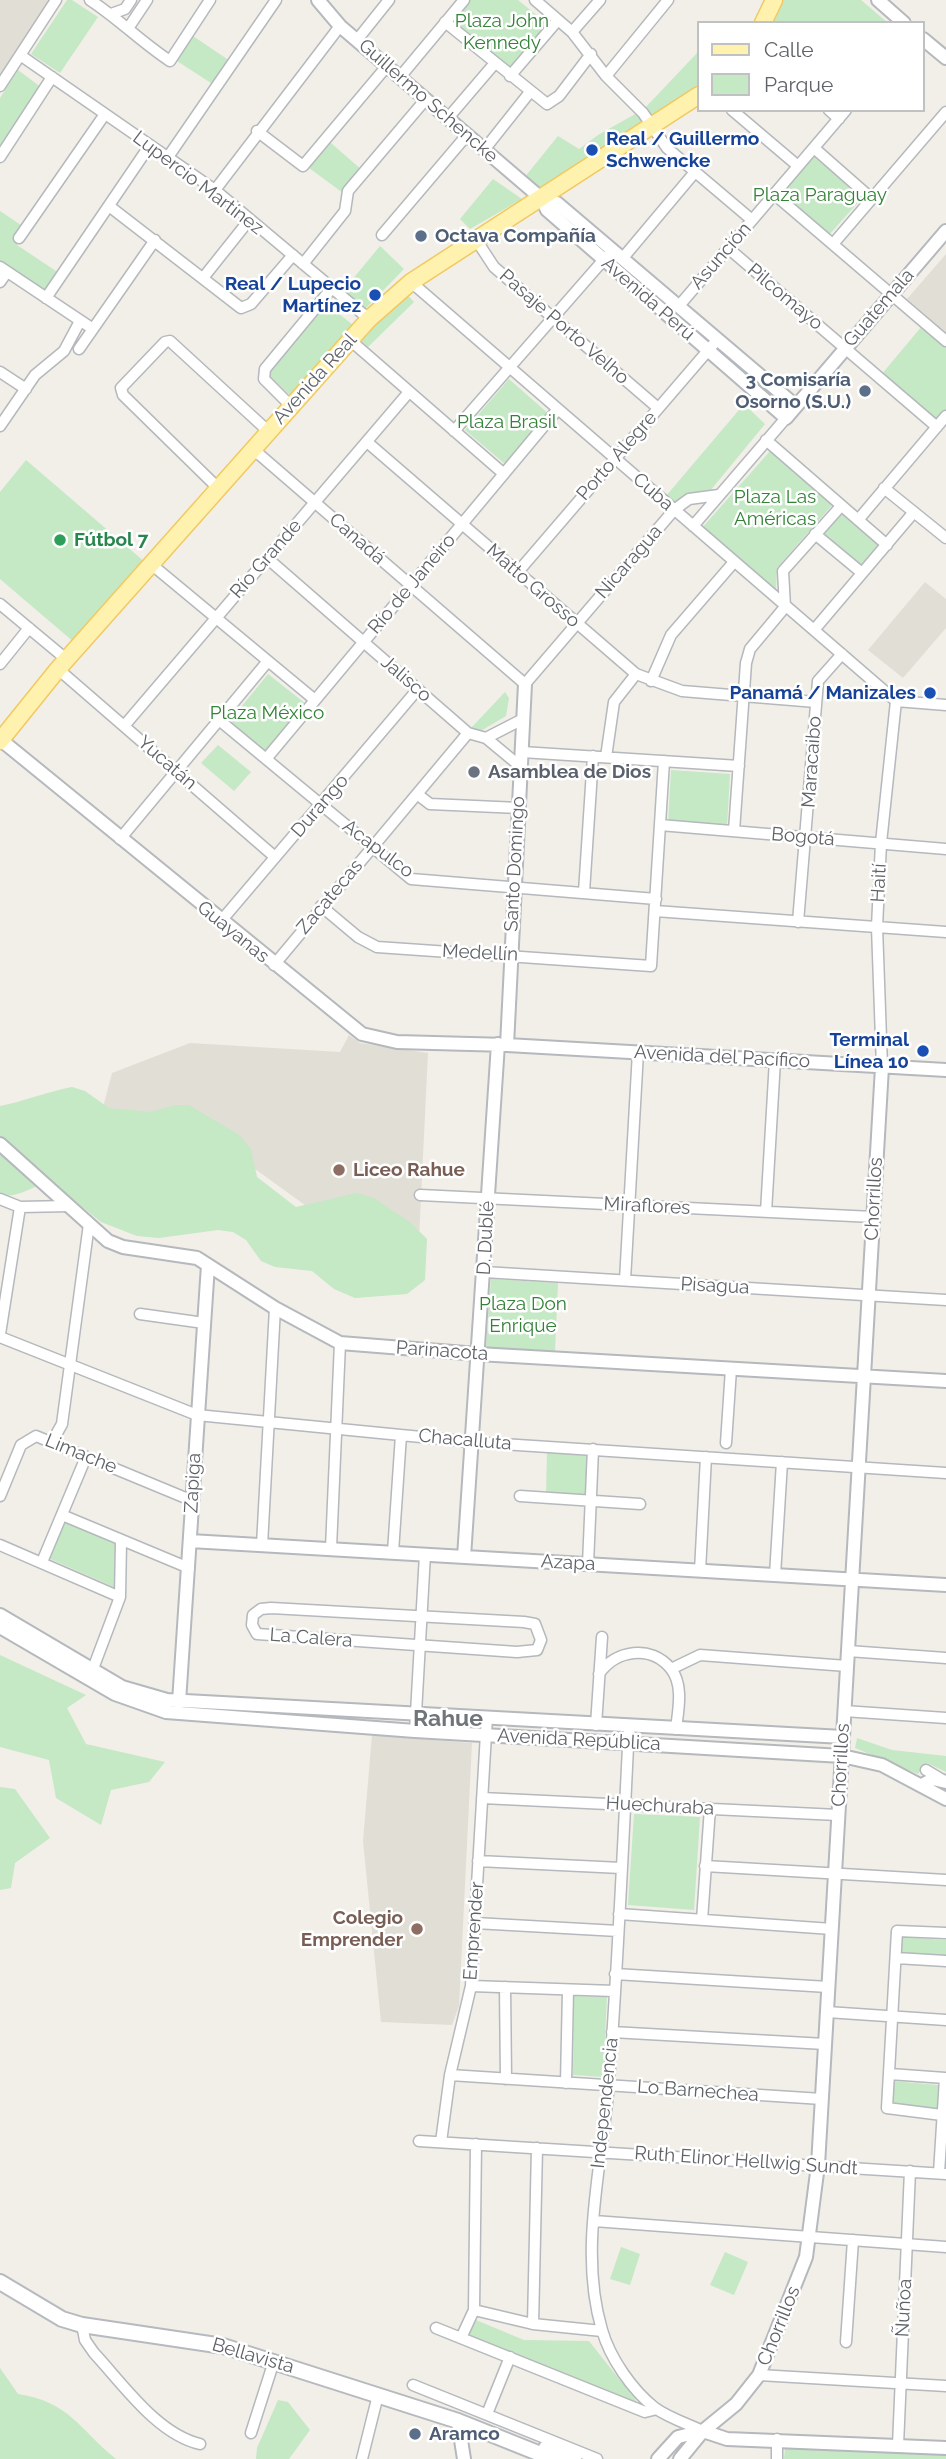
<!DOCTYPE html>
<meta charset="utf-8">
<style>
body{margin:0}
#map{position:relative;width:946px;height:2459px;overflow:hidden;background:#f1efe8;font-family:Raleway,sans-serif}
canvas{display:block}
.legend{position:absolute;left:697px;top:21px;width:228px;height:91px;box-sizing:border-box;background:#fff;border:2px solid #bfc1c3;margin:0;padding:9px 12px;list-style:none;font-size:21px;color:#5f6368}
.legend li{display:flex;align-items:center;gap:14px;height:35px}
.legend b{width:35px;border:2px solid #bfc1c3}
</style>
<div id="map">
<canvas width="946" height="2459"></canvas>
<ul class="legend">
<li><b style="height:9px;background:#fff2af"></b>Calle</li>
<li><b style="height:19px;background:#c5e8c5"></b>Parque</li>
</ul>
</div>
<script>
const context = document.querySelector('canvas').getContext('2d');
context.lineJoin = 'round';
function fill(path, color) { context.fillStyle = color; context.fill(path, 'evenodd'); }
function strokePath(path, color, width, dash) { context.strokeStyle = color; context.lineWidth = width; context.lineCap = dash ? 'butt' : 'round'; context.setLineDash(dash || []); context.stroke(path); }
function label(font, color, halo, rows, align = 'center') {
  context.font = font + ' Raleway,sans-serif'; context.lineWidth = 5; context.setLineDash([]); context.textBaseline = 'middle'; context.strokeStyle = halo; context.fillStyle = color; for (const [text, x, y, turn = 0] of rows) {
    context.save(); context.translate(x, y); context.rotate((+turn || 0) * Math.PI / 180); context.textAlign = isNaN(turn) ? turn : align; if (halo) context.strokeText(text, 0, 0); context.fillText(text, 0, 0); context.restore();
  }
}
fill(new Path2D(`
 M 0,0 L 51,0 L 0,77 Z
 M 946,254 L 946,333 L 907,299 Z
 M 925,582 L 946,599 L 946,628 L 903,678 L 868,650 Z
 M 349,1035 L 360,1043 L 428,1053 L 419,1239 L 316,1213 L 183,1117 L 101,1115 L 112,1073 L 190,1043 L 340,1052 Z
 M 372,1735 L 472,1743 L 459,2006 L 452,2025 L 381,2022 L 363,1841 Z`), '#e1ded6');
fill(new Path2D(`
 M 67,0 L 72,0 L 98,17 L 60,73 L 31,54 Z
 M 469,0 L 518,0 L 550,26 L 507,75 L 447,28 Z
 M 778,0 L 861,0 L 888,23 L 767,23 Z
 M 193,36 L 230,61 L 214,85 L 177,61 Z
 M 699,51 L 699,86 L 695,90 L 539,190 L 524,178 L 558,136 L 579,149 L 598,135 L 644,109 Z
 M 18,70 L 46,91 L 0,152 L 0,98 Z
 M 324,137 L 362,170 L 343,193 L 301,162 Z
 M 812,155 L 862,198 L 828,236 L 779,193 Z
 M 493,179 L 522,199 L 470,229 L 460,219 Z
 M 0,211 L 27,229 L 29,227 L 17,245 L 59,273 L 46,293 L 0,262 Z
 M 380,246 L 404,269 L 364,310 L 342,292 Z
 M 405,292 L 414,302 L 368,347 L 357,337 Z
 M 324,302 L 353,325 L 292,397 L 267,374 Z
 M 922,326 L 946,347 L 946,410 L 936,421 L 881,375 Z
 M 509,379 L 550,415 L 506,465 L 465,430 Z
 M 744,404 L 765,424 L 710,491 L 692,493 L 675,504 L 666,496 Z
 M 771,450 L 833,504 L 777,568 L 776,591 L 701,529 Z
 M 26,460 L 146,563 L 75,643 L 0,579 L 0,492 Z
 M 841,509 L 883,545 L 862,569 L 819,535 Z
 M 268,674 L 306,704 L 267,753 L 229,722 Z
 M 505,692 L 509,698 L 506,716 L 479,732 L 471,728 Z
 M 218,745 L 251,772 L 234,791 L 201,763 Z
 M 671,770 L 730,774 L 727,827 L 668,823 Z
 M 72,1087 L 85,1091 L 109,1108 L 150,1112 L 175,1105 L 189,1105 L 239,1135 L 251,1149 L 257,1177 L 296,1207 L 357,1193 L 374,1198 L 411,1223 L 427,1239 L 425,1280 L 407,1294 L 355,1298 L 334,1289 L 312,1271 L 275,1267 L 261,1261 L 246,1240 L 233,1232 L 218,1230 L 159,1238 L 137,1236 L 101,1222 L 50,1181 C 34,1186 16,1199 0,1195 L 0,1106 C 25,1101 46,1092 72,1087 Z
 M 491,1279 L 558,1283 L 555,1351 L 486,1347 Z
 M 547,1452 L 589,1456 L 587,1497 L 546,1494 Z
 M 65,1522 L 115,1544 L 114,1587 L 48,1558 Z
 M 0,1655 L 86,1695 L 67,1708 L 86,1744 L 165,1762 L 149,1782 L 111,1790 L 101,1825 L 56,1798 L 49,1760 L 0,1747 Z
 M 857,1738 L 892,1750 L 946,1756 L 946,1772 L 927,1763 L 918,1774 L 855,1748 Z
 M 0,1787 L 15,1789 L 50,1838 L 15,1863 L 11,1888 L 0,1890 Z
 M 634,1814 L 700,1817 L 694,1910 L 628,1905 Z
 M 901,1937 L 946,1940 L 946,1957 L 901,1954 Z
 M 574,1996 L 607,1997 L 603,2077 L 573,2075 Z
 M 893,2081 L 938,2085 L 937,2109 L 892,2105 Z
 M 621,2247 L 640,2254 L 630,2285 L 610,2279 Z
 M 725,2252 L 748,2262 L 734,2295 L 710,2285 Z
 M 476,2320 L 524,2340 L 589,2341 L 638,2403 L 468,2335 Z
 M 0,2368 L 18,2394 C 70,2402 78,2428 116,2459 L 0,2459 Z
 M 278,2400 L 288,2402 L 310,2430 L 289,2459 L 256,2459 L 257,2448 Z
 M 785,2448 L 946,2455 L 946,2459 L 784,2459 Z`), '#c5e8c5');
const minor = new Path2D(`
 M 90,0 C 119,19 141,42 170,61 L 210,0
 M 535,0 L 572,32 L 606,76 L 643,113 L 667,148 L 752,220
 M 111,14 L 125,9 L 131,0
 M 445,22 L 547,104 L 559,96 L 591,54
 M 129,27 L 147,0
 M 572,32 L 600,0
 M 357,40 L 389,0
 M 20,55 L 215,190 L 369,319
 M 510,76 L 558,20
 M 606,76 L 668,0
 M 400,77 L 464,0
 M 0,86 L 56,0
 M 732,110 L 798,166
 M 829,110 L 839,119
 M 448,118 L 495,63
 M 257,131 L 303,166 L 387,66
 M 814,148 L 872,199
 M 484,150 L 530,92
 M 0,157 L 52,77
 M 168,157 L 276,0
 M 215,190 L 340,26
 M 774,194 L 946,341
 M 109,206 L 241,308 L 251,304 L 293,255
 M 382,235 L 467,135
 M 19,238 L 105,114
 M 477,241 L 494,267 L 658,408
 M 833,244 L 946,112
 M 728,248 L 937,427
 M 622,259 L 695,172
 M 303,264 L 345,211 L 348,191 L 426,99
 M 0,267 L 93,329
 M 203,278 L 250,219
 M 0,282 L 7,272
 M 411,282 L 896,701
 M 46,298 L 150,145
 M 678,307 L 846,110
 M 350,340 L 504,474
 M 79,349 L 155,240
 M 0,372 L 26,389
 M 291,406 L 264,379 L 265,369 L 332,288
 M 0,426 L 35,375 L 64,351 L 80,321
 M 454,431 L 607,256
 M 766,440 L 887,545
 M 367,442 L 636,674 L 682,691 L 816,702
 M 253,449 L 525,684 L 674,510 L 689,499 L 719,495
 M 218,488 L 123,395 L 121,388 L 165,342 L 170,341 L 268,431
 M 884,488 L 946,538
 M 858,520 L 946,416
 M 693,526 L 786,418
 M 815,534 L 862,573
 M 267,558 L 468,733 L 486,738 L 523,719
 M 151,564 L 315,700
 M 517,573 L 717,340
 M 0,604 L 66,659
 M 785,607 L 783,571 L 841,506
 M 814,630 L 914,512
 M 0,664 L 29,628
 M 58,669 L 275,857
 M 651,681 L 671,635 L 734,562
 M 896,701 L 946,705
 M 219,720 L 411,879 L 656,899
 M 124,726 L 409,392
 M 486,738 L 521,767
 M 522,752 L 739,766
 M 606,757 L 614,702 L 636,674
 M 266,759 L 558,409
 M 417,794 L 430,804 L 519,808
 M 660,825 L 946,849
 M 734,831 L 746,663 L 750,649 L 785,607
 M 120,839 L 268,661
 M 584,892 L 593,756
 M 321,906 L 358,937 L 377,947 L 651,966 L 664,761
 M 655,911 L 946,932
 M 221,921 L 418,689
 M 798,922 L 818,681 L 842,654
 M 274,965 L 468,733
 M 882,1067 L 877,927 L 881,843 L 896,701
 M 420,1195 L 873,1217
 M 0,1199 L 20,1207 L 70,1206
 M 766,1212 L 775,1060
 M 484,1272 L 946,1300
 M 625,1280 L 638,1052
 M 140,1314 L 204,1323
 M 0,1334 L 20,1207
 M 0,1337 L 197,1415 L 472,1442 L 946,1473
 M 52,1442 L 62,1424 L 89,1224
 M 726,1443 L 731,1369
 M 0,1496 L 21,1445 L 36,1436 L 193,1501
 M 520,1496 L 640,1504
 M 62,1515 L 189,1568
 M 0,1545 L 120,1597
 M 262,1545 L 275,1308
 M 331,1548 L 340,1343
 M 393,1552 L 401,1435
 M 42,1562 L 86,1457
 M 588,1564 L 593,1449
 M 700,1571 L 706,1457
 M 775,1575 L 782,1462
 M 271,1608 L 524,1622 L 535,1624 L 541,1640 L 537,1650 L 517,1652 L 257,1634 L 252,1625 L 253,1615 L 261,1609 Z
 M 848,1651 L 946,1658
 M 671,1669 L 700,1655 L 847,1666
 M 91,1674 L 120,1597 L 121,1541
 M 599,1674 C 615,1650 651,1644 671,1669 C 684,1685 678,1711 676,1729
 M 844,1711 L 946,1718
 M 596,1725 L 602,1637
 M 629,1727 C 623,1845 618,1964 609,2082 C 603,2162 578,2250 602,2330 C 610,2358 632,2390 655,2408 C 669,2418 688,2424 703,2431
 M 415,1731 L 425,1554
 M 926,1770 L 941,1779
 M 482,1798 L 838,1815
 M 478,1861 L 621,1868
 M 705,1866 L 946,1880
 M 619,1914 L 832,1929
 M 702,1920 L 710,1808
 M 475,1923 L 618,1931
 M 896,1958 L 946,1961
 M 615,1974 L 828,1987
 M 471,1986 L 614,1991
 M 505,1987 L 506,2079
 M 827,2012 L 946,2020
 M 612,2032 L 825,2044
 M 890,2074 L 945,2078 L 939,2173
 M 450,2075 L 822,2099
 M 566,2083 L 568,1990
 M 942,2115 L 887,2108 L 897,1931 L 946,1933
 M 419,2141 L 946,2174
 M 441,2142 L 450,2075 L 471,1986 L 487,1717
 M 594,2221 L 946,2247
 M 474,2310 L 533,2324 L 602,2331
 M 533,2324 L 537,2148
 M 82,2325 L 85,2340 L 94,2353 C 123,2384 157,2434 200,2444
 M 436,2328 L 645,2412 L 657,2409
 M 461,2338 L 474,2310 L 476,2144
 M 846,2342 L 853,2240
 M 759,2375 L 946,2386
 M 413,2385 L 597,2459
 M 487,2414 L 510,2357
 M 251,2433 L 274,2361
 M 898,2445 L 910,2171
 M 362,2459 L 378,2395
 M 777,2459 L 777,2439`);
const tertiary = new Path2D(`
 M 318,0 L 340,26 L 542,199 L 547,210 L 786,418 L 946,231
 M 878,0 L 904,23
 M 923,39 L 946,58
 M 542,199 L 557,203 L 796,406
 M 1,740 L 362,1034 L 397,1042 L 507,1045 L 946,1070
 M 507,1045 L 525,684
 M 0,1144 L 108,1241 L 123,1247 L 197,1258 L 275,1308 L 340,1343 L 478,1354 L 946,1381
 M 190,1541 L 946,1585
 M 464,1557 L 498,1044
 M 0,1615 L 122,1687 L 167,1700 L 843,1737
 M 0,1627 L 115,1694 L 166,1712 L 415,1731 L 842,1756 L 882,1765 L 946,1799
 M 179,1702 L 208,1265
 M 922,1785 L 933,1779 L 946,1782
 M 458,2421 L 464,2459
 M 703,2431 L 727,2439 L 946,2448
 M 658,2459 L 678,2437 L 703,2431
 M 680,2459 L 703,2431 L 736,2404 L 759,2375 L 806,2257 L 818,2165 L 882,1067`);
const secondary = new Path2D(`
 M 0,2282 L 62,2319 L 82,2325 L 223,2346 L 458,2421 L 553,2459
 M 546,2448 L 574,2459`);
const primary = new Path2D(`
 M 763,23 L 774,0
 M 0,741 L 58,669 L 369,319 L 411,282 L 699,95`);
strokePath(minor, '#b5b8bc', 13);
strokePath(tertiary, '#b5b8bc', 16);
strokePath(secondary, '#b6babf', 18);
strokePath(primary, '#f2c960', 19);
strokePath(minor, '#fff', 10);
strokePath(tertiary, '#fff', 12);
strokePath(secondary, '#fff', 14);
strokePath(primary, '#fff2af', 16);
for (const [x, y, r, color] of [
 [592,150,7,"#1a4fb4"],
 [421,236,7,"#5c6f8a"],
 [375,295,7,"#1a4fb4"],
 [865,391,7,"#5c6f8a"],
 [60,540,7,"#2e9e5b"],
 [930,693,7,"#1a4fb4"],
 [474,772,7,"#6b7280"],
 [923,1051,7,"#1a4fb4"],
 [339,1170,7,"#8d6e63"],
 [417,1929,7,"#8d6e63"],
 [415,2434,7,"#5c6f8a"]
]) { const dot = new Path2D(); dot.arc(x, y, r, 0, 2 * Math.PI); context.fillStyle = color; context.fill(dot); strokePath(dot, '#fff', 2.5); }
label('19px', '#348238', '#fff', [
 ["Plaza John",502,21],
 ["Kennedy",502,43],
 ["Plaza Paraguay",820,195],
 ["Plaza Brasil",507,422],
 ["Plaza Las",775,497],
 ["Américas",775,519],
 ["Plaza México",267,713],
 ["Plaza Don",523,1304],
 ["Enrique",523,1326]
]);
label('19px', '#5f6368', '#fff', [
 ["Guillermo Schencke",428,101,41],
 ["Lupercio Martínez",198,183,37],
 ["Asunción",721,256,-49],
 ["Pilcomayo",785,297,40],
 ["Avenida Perú",648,299,41],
 ["Guatemala",879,308,-49],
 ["Pasaje Porto Velho",564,327,41],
 ["Avenida Real",315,379,-48],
 ["Porto Alegre",617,456,-49],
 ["Cuba",653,492,41],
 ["Canadá",357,539,41],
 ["Río Grande",266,559,-49],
 ["Nicaragua",629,562,-49],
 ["Río de Janeiro",412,584,-50],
 ["Matto Grosso",533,586,41],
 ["Jalisco",406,679,41],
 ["Maracaibo",812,762,-86],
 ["Yucatán",167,763,41],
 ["Durango",320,806,-49],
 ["Bogotá",803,837,5],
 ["Acapulco",378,849,37],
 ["Santo Domingo",515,864,-87],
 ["Haití",879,883,-87],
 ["Zacatecas",330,897,-50],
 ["Guayanas",233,932,39],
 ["Medellín",480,953,3],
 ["Avenida del Pacífico",722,1057,3],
 ["Chorrillos",874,1199,-87],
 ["Miraflores",647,1206,3],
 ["D. Dublé",486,1238,-87],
 ["Pisagua",715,1286,3],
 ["Parinacota",442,1351,4],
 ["Chacalluta",465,1440,5],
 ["Limache",81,1454,22],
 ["Zapiga",193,1483,-87],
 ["Azapa",568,1563,3],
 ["La Calera",311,1638,4],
 ["Avenida República",579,1740,3],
 ["Chorrillos",841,1765,-87],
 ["Huechuraba",660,1806,3],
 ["Emprender",474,1931,-86],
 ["Lo Barnechea",698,2091,4],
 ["Independencia",605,2103,-84],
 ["Ruth Elinor Hellwig Sundt",746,2161,4],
 ["Ñuñoa",904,2308,-87],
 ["Chorrillos",779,2326,-68],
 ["Bellavista",253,2356,16]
]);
label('bold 19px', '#164399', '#fff', [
 ["Real / Guillermo",606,139,"left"],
 ["Schwencke",606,161,"left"],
 ["Real / Lupecio",361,284],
 ["Martínez",361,306],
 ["Panamá / Manizales",916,693],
 ["Terminal",909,1040],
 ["Línea 10",909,1062]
], 'right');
label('bold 19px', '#4e5e75', '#fff', [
 ["Octava Compañía",435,236],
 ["3 Comisaría",851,380,"right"],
 ["Osorno (S.U.)",851,402,"right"],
 ["Aramco",429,2434]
], 'left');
label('bold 19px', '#27864d', '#fff', [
 ["Fútbol 7",74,540]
], 'left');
label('bold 19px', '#5b616d', '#fff', [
 ["Asamblea de Dios",488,772]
], 'left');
label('bold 19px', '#785e54', '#fff', [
 ["Liceo Rahue",353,1170],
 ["Colegio",403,1918,"right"],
 ["Emprender",403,1940,"right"]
], 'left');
label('bold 23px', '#70757a', '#fff', [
 ["Rahue",448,1719]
]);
</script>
